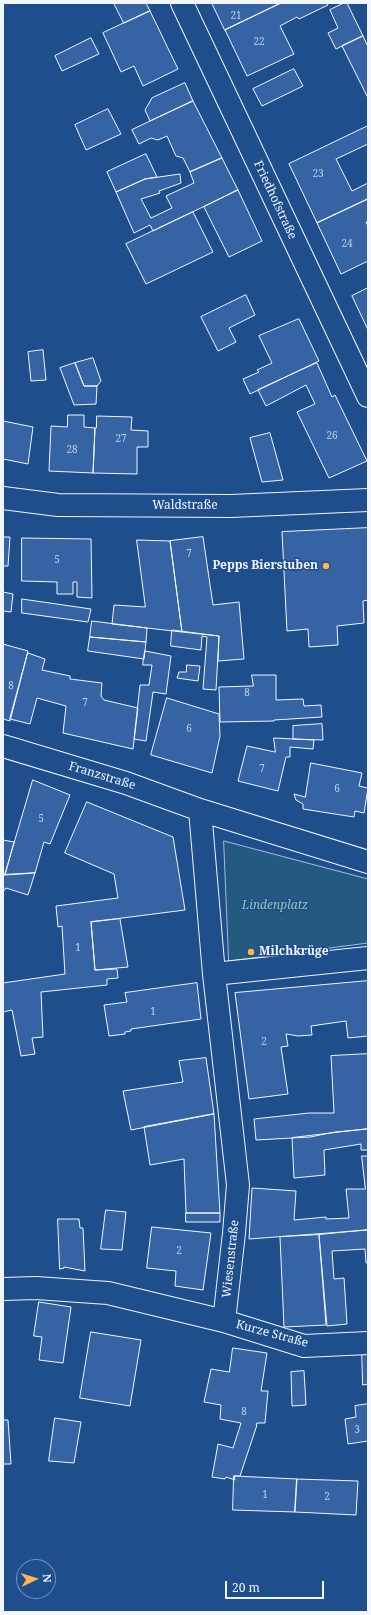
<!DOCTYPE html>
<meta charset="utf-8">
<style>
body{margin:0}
#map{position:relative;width:371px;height:1615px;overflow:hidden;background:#1f4e8c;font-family:"Noto Serif",serif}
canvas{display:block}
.frame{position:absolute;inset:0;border:4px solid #f2f6ff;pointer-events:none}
.north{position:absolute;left:16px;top:1559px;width:40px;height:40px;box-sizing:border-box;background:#1f4e8c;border:1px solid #7391ba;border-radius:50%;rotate:86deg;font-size:11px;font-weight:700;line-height:16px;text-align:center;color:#f2f6ff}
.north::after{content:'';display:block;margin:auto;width:14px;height:18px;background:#ffb74d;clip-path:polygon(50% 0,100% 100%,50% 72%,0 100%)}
.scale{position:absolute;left:225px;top:1581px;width:99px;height:18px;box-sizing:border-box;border:2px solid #f2f6ff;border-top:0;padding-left:5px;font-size:12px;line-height:14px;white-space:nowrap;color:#f2f6ff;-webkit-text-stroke:3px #1f4e8c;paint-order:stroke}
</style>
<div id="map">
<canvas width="371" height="1615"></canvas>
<div class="frame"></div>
<div class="north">N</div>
<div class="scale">20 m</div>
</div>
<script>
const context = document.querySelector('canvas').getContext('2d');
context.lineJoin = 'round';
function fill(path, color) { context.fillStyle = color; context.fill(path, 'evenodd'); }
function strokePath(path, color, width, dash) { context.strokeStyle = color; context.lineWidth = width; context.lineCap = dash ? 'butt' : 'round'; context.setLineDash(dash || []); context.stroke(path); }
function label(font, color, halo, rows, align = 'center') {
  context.font = font + ' "Noto Serif",serif'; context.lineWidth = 3; context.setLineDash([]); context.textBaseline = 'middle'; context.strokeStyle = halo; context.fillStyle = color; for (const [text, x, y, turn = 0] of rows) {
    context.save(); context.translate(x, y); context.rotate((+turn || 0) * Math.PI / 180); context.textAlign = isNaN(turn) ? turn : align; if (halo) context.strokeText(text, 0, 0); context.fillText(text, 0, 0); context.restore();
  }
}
const green = new Path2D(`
 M 224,841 L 368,879 L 368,943 L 229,961 Z`);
fill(green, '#245a82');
strokePath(green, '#a8bbd7', 1);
const building = new Path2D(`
 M 114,3 L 146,3 L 150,11 L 124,23 Z
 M 212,3 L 281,3 L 225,30 Z
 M 281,3 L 327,3 L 328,5 L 299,19 L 297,17 L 280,26 L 294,54 L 247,76 L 225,30 Z
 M 344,3 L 347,3 L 363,36 L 336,49 L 328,33 L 338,28 L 330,10 Z
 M 150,11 L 178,69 L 143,86 L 134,66 L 121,72 L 103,33 Z
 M 363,36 L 368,47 L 368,98 L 342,46 Z
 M 91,38 L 99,54 L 62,71 L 55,56 Z
 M 294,69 L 303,86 L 262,106 L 253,89 Z
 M 185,83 L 193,101 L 150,121 L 145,110 L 152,98 Z
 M 193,101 L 222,158 L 190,172 L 183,158 L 176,156 L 167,136 L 158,140 L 151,138 L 139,144 L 132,130 Z
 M 108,109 L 121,134 L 86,150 L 75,125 Z
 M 368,126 L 368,144 L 336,159 L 352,191 L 368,183 L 368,199 L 317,223 L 289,164 Z
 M 146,154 L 157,177 L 145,179 L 116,192 L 107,172 Z
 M 222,158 L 238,190 L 153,231 L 150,225 L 134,233 L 116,192 L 145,179 L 180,174 L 181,183 L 159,191 L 160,193 L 141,199 L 151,218 L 172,208 L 166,196 L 194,183 L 190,172 Z
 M 238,190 L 262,241 L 229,257 L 204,207 Z
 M 368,199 L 368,222 L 366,222 L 368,226 L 368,261 L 341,274 L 317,223 Z
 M 193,212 L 213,252 L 146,284 L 126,244 Z
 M 368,288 L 368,330 L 352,296 Z
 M 246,295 L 255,315 L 229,328 L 236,342 L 218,351 L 201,317 Z
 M 299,319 L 319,361 L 250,394 L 243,379 L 259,372 L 257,370 L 272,363 L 259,336 Z
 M 43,350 L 46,380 L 31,381 L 28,352 Z
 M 93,358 L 101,381 L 97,386 L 84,386 L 75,363 Z
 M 75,363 L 84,386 L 97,386 L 96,404 L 74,405 L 60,368 Z
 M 317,363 L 332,397 L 335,395 L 367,461 L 329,478 L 297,412 L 315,404 L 306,385 L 266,406 L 258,390 Z
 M 68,415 L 84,415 L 84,427 L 95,428 L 93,473 L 49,471 L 51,426 L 67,427 Z
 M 97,416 L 132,417 L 131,430 L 148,431 L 148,447 L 137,447 L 137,474 L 93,473 L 95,428 L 96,428 Z
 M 3,421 L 33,427 L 28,464 L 3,459 Z
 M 270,433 L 283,480 L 262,482 L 250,438 Z
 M 368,528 L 368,600 L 363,601 L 364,623 L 337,626 L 338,645 L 309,647 L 308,629 L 287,631 L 282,532 Z
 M 3,537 L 10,537 L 8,566 L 3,566 Z
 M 203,537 L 213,605 L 239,602 L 244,659 L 218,661 L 219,636 L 182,632 L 170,541 Z
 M 22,538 L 91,539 L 92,598 L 77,597 L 77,582 L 73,582 L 73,594 L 57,594 L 57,582 L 22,581 Z
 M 137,540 L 170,541 L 182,632 L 112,624 L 114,605 L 145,607 Z
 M 3,592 L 13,594 L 11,612 L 3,611 Z
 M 22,599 L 91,609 L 88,622 L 22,613 Z
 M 92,621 L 147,628 L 146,642 L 90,637 Z
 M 172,630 L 219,636 L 216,690 L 203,689 L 207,637 L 202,636 L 201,650 L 171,646 Z
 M 90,637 L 146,642 L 144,659 L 88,651 Z
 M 3,644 L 28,651 L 10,721 L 3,719 Z
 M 145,651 L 171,656 L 166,694 L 153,692 L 146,741 L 134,739 L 140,685 L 149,685 L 152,665 L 143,665 Z
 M 28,653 L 45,659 L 42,670 L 70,676 L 70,679 L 102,683 L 101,696 L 104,700 L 138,708 L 133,749 L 63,733 L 66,706 L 37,698 L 30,724 L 10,719 Z
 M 187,665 L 200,666 L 198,681 L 177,678 L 179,672 L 186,672 Z
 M 252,675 L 276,675 L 276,700 L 303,699 L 304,706 L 321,705 L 322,717 L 274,720 L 274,721 L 220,722 L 219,687 L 253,686 Z
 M 167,698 L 219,714 L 220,736 L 212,773 L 151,755 Z
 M 322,724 L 323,740 L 293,739 L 293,726 Z
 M 274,738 L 314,740 L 313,749 L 290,747 L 290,757 L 286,757 L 278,791 L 238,781 L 247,746 L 275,752 Z
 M 311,763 L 362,773 L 359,786 L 368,788 L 364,813 L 355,811 L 354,817 L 303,809 L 303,804 L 296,800 L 294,794 L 305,797 Z
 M 33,780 L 70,795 L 50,844 L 44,842 L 35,873 L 5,875 Z
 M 87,802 L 173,837 L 185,910 L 91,922 L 95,970 L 117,969 L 118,978 L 107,979 L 107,985 L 41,992 L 43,1037 L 32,1038 L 35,1054 L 21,1056 L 12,1010 L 3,1012 L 3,983 L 65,974 L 62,926 L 58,927 L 56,906 L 118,898 L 114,874 L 65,853 Z
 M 3,840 L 14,842 L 5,875 L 3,875 Z
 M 35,873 L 28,895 L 6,888 L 3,892 L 3,875 Z
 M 120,919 L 128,967 L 95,970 L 91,922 Z
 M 368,981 L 368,1036 L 348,1038 L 346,1021 L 311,1026 L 312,1035 L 298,1036 L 286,1034 L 288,1046 L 281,1047 L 288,1094 L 249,1099 L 235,993 Z
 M 197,983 L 201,1019 L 131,1029 L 131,1031 L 125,1032 L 125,1034 L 109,1036 L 104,1005 L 127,1002 L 125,993 Z
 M 368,1054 L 368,1129 L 335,1132 L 310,1137 L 256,1140 L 254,1119 L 309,1113 L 334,1113 L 331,1056 Z
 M 206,1058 L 214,1114 L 131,1130 L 123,1091 L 183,1082 L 179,1061 Z
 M 214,1114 L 220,1213 L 186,1213 L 184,1159 L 150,1165 L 144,1127 Z
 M 368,1129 L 368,1150 L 361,1150 L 361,1144 L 324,1150 L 325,1175 L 294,1178 L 292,1138 Z
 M 362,1156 L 368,1156 L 368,1230 L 249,1239 L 252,1188 L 296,1191 L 294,1220 L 326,1217 L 326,1219 L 349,1218 L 346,1189 L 365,1189 Z
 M 106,1210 L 126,1212 L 122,1250 L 101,1249 Z
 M 186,1213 L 220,1213 L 220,1222 L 186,1222 Z
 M 58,1219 L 79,1219 L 80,1228 L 83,1228 L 85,1271 L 64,1267 L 64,1268 L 60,1269 Z
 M 152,1227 L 211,1233 L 203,1290 L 175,1286 L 176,1271 L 147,1268 Z
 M 368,1230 L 368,1263 L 366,1263 L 365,1249 L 332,1251 L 334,1279 L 344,1278 L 347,1324 L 327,1326 L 319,1235 Z
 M 319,1235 L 326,1325 L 284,1327 L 280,1237 Z
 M 39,1302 L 71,1307 L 63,1363 L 39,1360 L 42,1337 L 34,1336 Z
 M 91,1332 L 141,1340 L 130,1406 L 80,1398 Z
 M 233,1348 L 267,1353 L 261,1391 L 268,1391 L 265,1423 L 257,1423 L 256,1425 L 257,1425 L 240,1476 L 234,1476 L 235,1480 L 226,1477 L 225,1479 L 212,1477 L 218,1444 L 233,1448 L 241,1423 L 220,1419 L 221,1405 L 204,1402 L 211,1369 L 229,1372 Z
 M 362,1350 L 368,1350 L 368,1384 L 363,1385 Z
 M 304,1371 L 306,1405 L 292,1406 L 291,1372 Z
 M 368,1404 L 368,1441 L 348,1444 L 345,1419 L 356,1417 L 355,1406 Z
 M 55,1418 L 81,1422 L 74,1463 L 49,1461 Z
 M 3,1420 L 8,1420 L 11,1464 L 3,1464 Z
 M 234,1476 L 297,1479 L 295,1512 L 233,1510 Z
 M 297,1479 L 358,1481 L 356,1515 L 295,1512 Z`);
fill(building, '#3563a3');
strokePath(building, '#f2f6ff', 1);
const minor = new Path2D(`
 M 182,3 L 368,396
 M 3,498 L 58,505 L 231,506 L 368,500
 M 3,746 L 126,783 L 200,810
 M 368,862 L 200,810 L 214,974 L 368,958
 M 214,974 L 238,1185 L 234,1233 L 224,1321
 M 3,1289 L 36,1288 L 108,1293 L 224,1321 L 304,1346 L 368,1343`);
strokePath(minor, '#f2f6ff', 24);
strokePath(minor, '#1f4e8c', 22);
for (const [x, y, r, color] of [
 [326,566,4,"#ffb74d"],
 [251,952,4,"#ffb74d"]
]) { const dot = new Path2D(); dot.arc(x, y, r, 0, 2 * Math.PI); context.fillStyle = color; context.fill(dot); strokePath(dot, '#1f4e8c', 1.5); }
label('10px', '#c3d1e8', null, [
 ["21",236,16],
 ["22",259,42],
 ["23",318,174],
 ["24",347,244],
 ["26",332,436],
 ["27",121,439],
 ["28",72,450],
 ["7",189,554],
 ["5",57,560],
 ["8",11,686],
 ["8",247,693],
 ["7",85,703],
 ["6",189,729],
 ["7",262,769],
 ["6",337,789],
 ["5",41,819],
 ["1",78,948],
 ["1",153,1012],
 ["2",264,1042],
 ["2",179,1251],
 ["8",244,1412],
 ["3",357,1430],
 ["1",265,1495],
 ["2",327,1497]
]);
label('12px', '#f2f6ff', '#1f4e8c', [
 ["Friedhofstraße",275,200,65],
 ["Waldstraße",185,506],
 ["Franzstraße",102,776,17],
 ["Wiesenstraße",231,1259,-84],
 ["Kurze Straße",272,1334,15]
]);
label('bold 12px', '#f2f6ff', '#1f4e8c', [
 ["Pepps Bierstuben",318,566],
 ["Milchkrüge",259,952,"left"]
], 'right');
label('italic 12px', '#97c8a6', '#1f4e8c', [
 ["Lindenplatz",275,906]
]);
</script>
